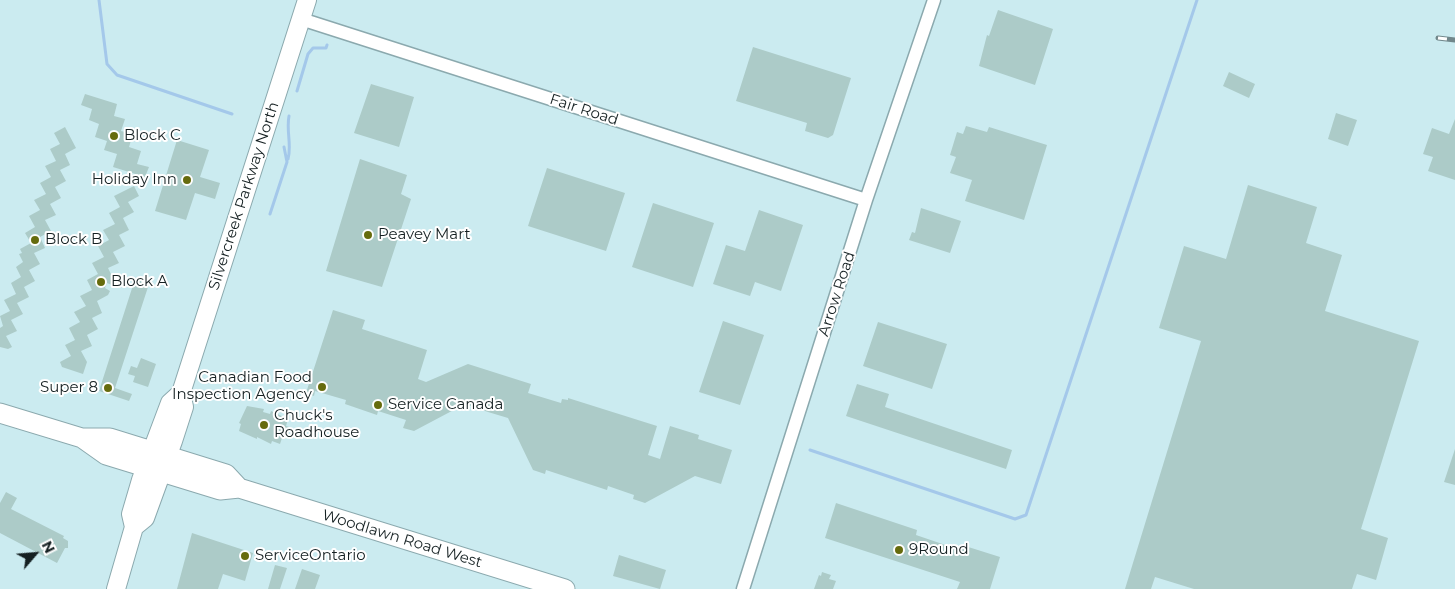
<!DOCTYPE html>
<style>
body{margin:0}
#map{position:relative;width:1455px;height:589px;overflow:hidden;background:#cbebf0;font-family:Montserrat,sans-serif}
canvas{display:block}
.north{position:absolute;left:10px;top:529px;width:50px;height:50px;-webkit-text-stroke:4px #fff;paint-order:stroke;rotate:63deg;font-size:14px;font-weight:700;line-height:20px;text-align:center;color:#152022}
.north::after{content:'';display:block;margin:auto;width:18px;height:22px;background:#152022;clip-path:polygon(50% 0,100% 100%,50% 72%,0 100%)}
</style>
<div id="map">
<canvas width="1455" height="589"></canvas>
<div class="north">N</div>
</div>
<script>
const context = document.querySelector('canvas').getContext('2d');
context.lineJoin = 'round';
function strokePath(path, color, width, dash) { context.strokeStyle = color; context.lineWidth = width; context.lineCap = dash ? 'butt' : 'round'; context.setLineDash(dash || []); context.stroke(path); }
function fill(path, color) { context.fillStyle = color; context.fill(path, 'evenodd'); }
function label(font, color, halo, rows, align = 'center') {
  context.font = font + ' Montserrat,sans-serif'; context.lineWidth = 4; context.setLineDash([]); context.textBaseline = 'middle'; context.strokeStyle = halo; context.fillStyle = color; for (const [text, x, y, turn = 0] of rows) {
    context.save(); context.translate(x, y); context.rotate((+turn || 0) * Math.PI / 180); context.textAlign = isNaN(turn) ? turn : align; if (halo) context.strokeText(text, 0, 0); context.fillText(text, 0, 0); context.restore();
  }
}
strokePath(new Path2D(`
 M 99,0 L 107,64 L 117,75 L 232,114
 M 297,91 L 308,54 L 313,48 L 326,48 L 327,45
 M 288,159 C 292,145 286,131 289,116
 M 270,214 L 287,162 L 284,147
 M 810,450 L 1015,519 L 1026,515 L 1197,0`), '#a4c8ea', 3);
fill(new Path2D(`
 M 998,10 L 1053,29 L 1035,85 L 979,66 L 987,35 L 989,36 Z
 M 753,47 L 851,78 L 833,135 L 828,138 L 805,131 L 807,123 L 736,101 Z
 M 1229,72 L 1255,84 L 1249,98 L 1223,86 Z
 M 371,84 L 414,97 L 399,147 L 354,133 Z
 M 85,94 L 117,104 L 114,116 L 125,119 L 121,131 L 133,134 L 129,147 L 141,151 L 137,164 L 149,167 L 145,177 L 113,167 L 117,154 L 104,150 L 107,141 L 95,137 L 99,124 L 89,120 L 92,109 L 81,105 Z
 M 1336,113 L 1357,120 L 1348,146 L 1328,139 Z
 M 1455,119 L 1455,180 L 1428,171 L 1433,157 L 1423,154 L 1432,128 L 1449,134 Z
 M 966,126 L 987,132 L 989,127 L 1047,145 L 1024,220 L 965,201 L 972,180 L 950,173 L 956,157 L 950,155 L 957,132 L 963,134 Z
 M 65,127 L 76,148 L 65,154 L 70,165 L 60,170 L 66,181 L 55,187 L 61,198 L 50,204 L 56,215 L 45,220 L 51,231 L 40,237 L 45,248 L 34,253 L 40,264 L 29,270 L 35,281 L 24,287 L 29,297 L 17,303 L 23,314 L 11,320 L 17,331 L 6,336 L 12,347 L 8,349 L 0,347 L 0,328 L 3,326 L 0,316 L 10,311 L 4,300 L 16,294 L 11,283 L 21,277 L 16,267 L 23,262 L 19,254 L 22,253 L 20,249 L 31,243 L 25,233 L 35,227 L 29,216 L 40,210 L 34,200 L 46,194 L 40,183 L 51,177 L 45,166 L 56,161 L 50,149 L 60,144 L 54,133 Z
 M 177,140 L 209,150 L 200,177 L 220,183 L 215,199 L 195,193 L 186,220 L 155,211 Z
 M 360,159 L 407,175 L 401,194 L 411,199 L 382,287 L 326,271 Z
 M 547,168 L 625,193 L 606,251 L 528,226 Z
 M 1248,185 L 1317,207 L 1306,243 L 1342,255 L 1325,311 L 1419,341 L 1361,529 L 1388,538 L 1376,580 L 1357,574 L 1352,589 L 1194,589 L 1155,577 L 1151,589 L 1125,589 L 1201,341 L 1159,328 L 1184,246 L 1226,259 Z
 M 134,186 L 139,196 L 128,202 L 134,212 L 123,218 L 129,230 L 119,235 L 125,246 L 113,252 L 119,263 L 108,268 L 114,280 L 112,285 L 107,283 L 105,288 L 110,291 L 108,295 L 97,301 L 102,313 L 92,318 L 98,329 L 87,335 L 92,346 L 81,351 L 87,362 L 83,374 L 62,367 L 60,362 L 71,356 L 65,345 L 75,340 L 69,328 L 80,322 L 74,312 L 86,306 L 80,296 L 92,290 L 87,280 L 98,274 L 92,263 L 104,257 L 98,246 L 109,240 L 103,230 L 115,224 L 109,213 L 120,207 L 114,196 Z
 M 653,203 L 714,223 L 693,287 L 632,267 Z
 M 921,208 L 961,221 L 950,253 L 909,240 L 912,232 L 915,233 Z
 M 759,210 L 803,225 L 781,291 L 755,282 L 750,296 L 713,284 L 726,245 L 745,251 Z
 M 135,279 L 149,284 L 115,388 L 132,394 L 129,401 L 99,391 Z
 M 333,310 L 365,320 L 362,329 L 427,350 L 418,379 L 426,382 L 468,364 L 531,384 L 528,393 L 561,403 L 562,399 L 568,400 L 568,398 L 657,426 L 648,455 L 660,459 L 670,426 L 699,435 L 698,439 L 732,450 L 721,484 L 695,476 L 645,503 L 633,499 L 634,495 L 608,486 L 607,490 L 546,470 L 545,474 L 533,470 L 508,418 L 488,412 L 465,404 L 414,431 L 403,428 L 406,420 L 378,411 L 377,415 L 345,404 L 346,400 L 315,391 L 314,396 L 306,393 Z
 M 723,321 L 764,335 L 740,405 L 699,392 Z
 M 878,322 L 947,344 L 932,389 L 863,366 Z
 M 141,358 L 156,364 L 148,387 L 133,382 L 135,376 L 128,374 L 131,366 L 137,368 Z
 M 857,384 L 889,394 L 885,407 L 1012,450 L 1006,469 L 846,416 Z
 M 247,406 L 264,409 L 263,412 L 270,414 L 271,411 L 288,419 L 286,426 L 289,427 L 285,439 L 282,438 L 280,444 L 272,441 L 271,444 L 257,437 L 257,439 L 239,431 L 241,424 L 239,423 Z
 M 1455,449 L 1455,485 L 1444,482 Z
 M 6,492 L 17,498 L 11,509 L 64,536 L 63,538 L 68,541 L 68,548 L 65,548 L 57,563 L 0,533 L 0,503 Z
 M 836,503 L 917,530 L 916,535 L 960,550 L 962,545 L 1000,557 L 990,589 L 957,589 L 960,582 L 825,538 Z
 M 192,533 L 253,553 L 245,581 L 223,574 L 218,589 L 177,589 Z
 M 619,555 L 666,570 L 660,589 L 613,576 Z
 M 275,565 L 287,568 L 280,589 L 268,589 Z
 M 302,569 L 320,575 L 315,589 L 295,589 Z
 M 822,572 L 831,575 L 829,579 L 836,581 L 833,589 L 814,589 L 819,575 L 821,576 Z`), '#accbc8');
const street = new Path2D(`
 M 301,19 L 866,200
 M 743,589 L 866,200 L 934,0`);
const secondary = new Path2D(`
 M 134,527 L 145,518 L 173,441 L 184,407 L 181,393
 M 116,589 L 134,527 L 131,514 L 141,480 L 170,403 L 181,393 L 307,0`);
const primary = new Path2D(`
 M 0,413 L 82,438 L 110,438 L 226,474 L 239,488
 M 82,438 L 106,455 L 220,490 L 239,488 L 565,589`);
strokePath(street, '#8ba9ae', 15);
strokePath(secondary, '#8ba9ae', 20);
strokePath(primary, '#8ba9ae', 21);
strokePath(street, '#fff', 12);
strokePath(secondary, '#fff', 18);
strokePath(primary, '#fff', 19);
const rail = new Path2D(`
 M 1438,38 L 1455,40`);
strokePath(rail, '#71878b', 5);
strokePath(rail, '#fff', 3, [9]);
for (const [x, y, r, color] of [
 [114,136,5,"#666b0d"],
 [187,180,5,"#666b0d"],
 [368,235,5,"#666b0d"],
 [35,240,5,"#666b0d"],
 [101,282,5,"#666b0d"],
 [322,387,5,"#666b0d"],
 [108,388,5,"#666b0d"],
 [378,405,5,"#666b0d"],
 [264,425,5,"#666b0d"],
 [899,550,5,"#666b0d"],
 [245,556,5,"#666b0d"]
]) { const dot = new Path2D(); dot.arc(x, y, r, 0, 2 * Math.PI); context.fillStyle = color; context.fill(dot); strokePath(dot, '#fff', 2); }
label('15px', '#152022', '#fff', [
 ["Fair Road",584,110,18],
 ["Silvercreek Parkway North",244,196,-72],
 ["Arrow Road",837,294,-72],
 ["Woodlawn Road West",402,539,17]
]);
label('15px', '#152022', '#fff', [
 ["Block C",124,136],
 ["Holiday Inn",177,180,"right"],
 ["Peavey Mart",378,235],
 ["Block B",45,240],
 ["Block A",111,282],
 ["Canadian Food",312,378,"right"],
 ["Inspection Agency",312,395,"right"],
 ["Super 8",98,388,"right"],
 ["Service Canada",388,405],
 ["Chuck's",274,416],
 ["Roadhouse",274,433],
 ["9Round",909,550],
 ["ServiceOntario",255,556]
], 'left');
</script>
